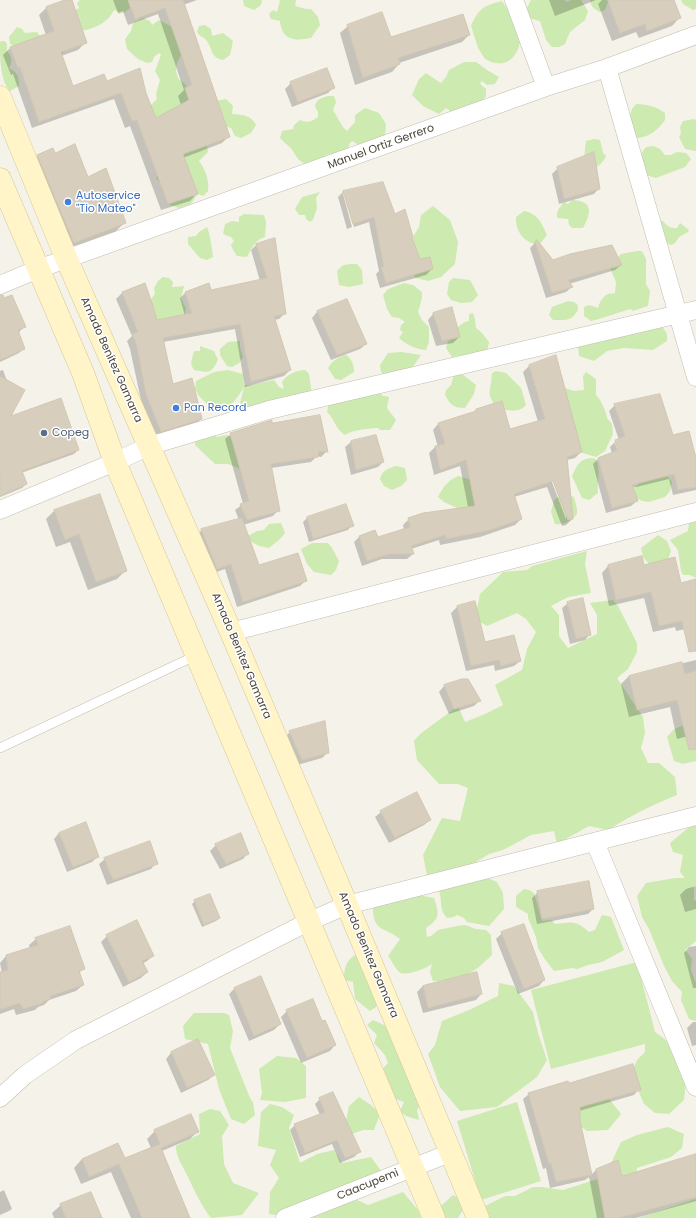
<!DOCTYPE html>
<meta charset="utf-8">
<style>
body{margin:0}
canvas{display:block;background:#f5f2e9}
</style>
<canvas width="696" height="1218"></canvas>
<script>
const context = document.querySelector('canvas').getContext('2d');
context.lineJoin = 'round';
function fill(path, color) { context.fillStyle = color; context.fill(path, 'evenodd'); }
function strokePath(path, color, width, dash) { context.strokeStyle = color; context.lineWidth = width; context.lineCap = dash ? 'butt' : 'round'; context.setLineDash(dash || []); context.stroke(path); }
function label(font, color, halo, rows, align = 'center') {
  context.font = font + ' Poppins,sans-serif'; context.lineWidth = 3; context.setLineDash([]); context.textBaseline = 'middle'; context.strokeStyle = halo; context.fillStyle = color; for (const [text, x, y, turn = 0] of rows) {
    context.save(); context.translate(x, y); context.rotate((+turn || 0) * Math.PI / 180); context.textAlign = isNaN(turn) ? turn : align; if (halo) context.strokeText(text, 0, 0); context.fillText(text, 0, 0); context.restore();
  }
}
fill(new Path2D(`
 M 80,0 L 128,0 L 130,8 L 125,12 L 119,14 L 116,10 L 113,11 C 109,23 91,30 80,31 L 73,12 L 79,8 L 77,3 Z
 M 243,0 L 262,0 L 261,5 L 254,10 L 244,6 Z
 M 279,0 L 296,0 L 295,6 L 306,9 L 311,9 L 318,17 L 320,25 L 311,38 C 295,41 282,41 280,21 L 271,19 L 269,14 L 273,10 L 277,12 L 280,1 Z
 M 531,0 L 564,0 L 567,2 L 571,0 L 581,0 L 588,11 L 585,20 L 570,32 L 565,44 L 559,47 L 552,47 L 546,40 L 540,21 L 529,18 L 527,8 Z
 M 590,0 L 611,0 L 607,4 L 605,10 L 600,12 C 594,9 591,7 590,0 Z
 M 681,0 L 696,0 L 696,9 L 693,10 L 683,4 Z
 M 502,1 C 508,10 520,26 520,37 C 521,50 511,66 496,63 C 492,63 488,60 485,59 L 478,48 L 471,26 C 479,8 483,6 502,1 Z
 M 143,18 L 150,21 L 152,25 L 159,20 L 174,28 L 184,52 C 177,59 173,70 179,79 C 180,81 183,82 184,83 C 188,87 191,92 193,97 L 157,126 L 150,113 L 151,105 L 157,99 L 156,94 L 160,80 L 155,71 L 161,55 L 159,53 L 154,57 L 152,62 L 147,63 L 138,59 L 127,49 L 125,39 L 131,31 L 133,23 Z
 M 205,25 L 211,29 L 212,36 L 223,33 L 233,41 L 230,55 L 223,60 C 210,57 213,50 207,41 C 204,37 200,37 197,32 L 199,26 Z
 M 17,27 L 22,29 L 25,33 L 37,32 L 41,37 L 46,34 L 52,33 L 65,48 L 61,57 L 17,47 L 10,44 L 9,37 Z
 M 2,41 L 5,41 L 7,44 L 7,51 C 12,56 13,62 9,68 C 18,73 19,76 19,86 L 10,91 C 0,80 0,58 0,42 Z
 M 464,62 L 476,62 L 487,70 L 499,77 L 495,84 L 487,85 L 482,81 L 480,84 L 486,89 L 486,96 L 479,106 L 453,113 L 446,108 L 439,114 L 423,106 L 412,95 L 419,79 L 426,73 L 441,83 L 446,77 L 449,70 Z
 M 328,96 L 334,96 L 336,102 L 333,110 L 343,127 L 347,131 L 355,122 L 355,115 L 365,108 L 379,113 L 386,124 L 385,136 L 359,145 L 352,141 L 350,143 C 348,151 342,154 335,157 L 330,154 L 326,155 L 322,161 L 307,166 L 298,159 L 291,148 L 286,144 L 280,138 L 282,131 L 293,129 L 294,125 L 300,120 C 307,123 312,122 318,117 L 318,112 L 315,107 C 316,99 321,98 328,96 Z
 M 226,99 L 233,106 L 232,114 C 243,115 251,115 256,125 L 251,133 L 241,138 L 235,136 L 231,128 L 218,124 L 214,101 Z
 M 636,104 C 649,105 653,105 665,113 L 665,120 C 657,131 648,138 635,138 L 628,122 L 632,109 Z
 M 694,119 L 696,120 L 696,151 L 685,149 L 679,137 L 681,133 L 680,127 L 683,121 Z
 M 594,139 L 600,140 L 603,153 L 606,156 C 602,164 599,166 591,169 L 584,159 L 586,141 Z
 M 206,140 L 208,152 L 199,161 C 205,168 210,182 208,191 L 203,196 L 198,194 L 196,196 L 191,204 L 179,208 L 168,204 L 163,185 L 156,178 C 165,160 189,150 206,140 Z
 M 654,146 L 660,149 L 665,155 L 671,155 L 677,152 L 686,153 L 691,159 L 685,167 L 656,178 L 646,175 L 637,159 L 646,147 Z
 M 320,192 L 316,198 L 317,208 L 313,220 L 310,222 L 306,219 L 305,215 L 299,215 L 295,209 L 302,197 Z
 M 572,200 C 593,201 592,212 583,228 L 572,228 L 569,225 L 568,219 L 557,218 C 556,211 560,207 564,202 L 568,204 Z
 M 433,206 L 450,220 L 458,242 L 455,264 L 441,277 L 428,281 L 416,278 L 404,262 L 411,240 L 419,227 L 421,215 Z
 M 524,211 C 538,214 541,222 547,235 L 539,245 C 524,243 515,231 516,217 Z
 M 244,214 L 264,215 L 266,222 L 265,237 C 256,239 251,249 247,257 L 237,256 L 233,250 L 231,245 L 234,241 L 231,237 L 223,234 L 225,224 L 232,221 L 239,222 L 239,217 Z
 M 658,220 L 663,221 C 667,226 671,229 677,228 L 680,223 L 689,230 L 688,232 L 679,237 L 675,243 L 671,245 L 662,241 Z
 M 207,227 C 210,234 212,248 213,257 L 207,260 L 200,258 L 188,244 L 188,237 L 196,236 L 199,232 Z
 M 637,251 L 642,251 L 646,259 L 646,284 L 650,291 L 648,306 L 633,311 L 630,309 L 599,319 L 591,321 L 584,316 L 584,307 L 589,305 L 598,308 C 599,303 603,296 608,294 C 611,293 613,294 615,293 L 616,282 L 608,263 L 614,262 L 621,254 Z
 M 357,264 L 362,270 L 363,284 L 349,287 L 339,285 L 337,271 C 343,263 349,264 357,264 Z
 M 163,277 L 169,278 L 173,282 L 172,287 L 184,286 L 181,298 L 186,308 L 184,319 L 160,324 L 143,309 L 151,300 L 155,293 L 154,288 L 158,281 Z
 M 453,278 L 470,280 L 478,295 L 472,302 L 461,303 L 451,300 L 447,294 L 449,282 Z
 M 404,283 L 413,285 L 422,292 L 422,298 L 418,312 L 422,320 L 429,327 L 429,342 L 426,350 C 415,349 407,345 399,338 L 403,332 L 400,330 L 401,325 L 405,322 L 399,318 L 392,317 L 387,309 L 383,295 L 388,289 Z
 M 568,301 L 574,302 L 578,305 L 578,310 C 571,322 566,320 553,320 L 549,315 L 552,307 Z
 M 473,313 L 475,319 L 476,328 L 482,333 L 489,342 L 487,352 C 475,354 463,354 452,357 L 446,348 C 449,338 457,323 469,321 L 469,314 Z
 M 661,324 L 667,334 L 667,341 L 653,350 L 624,348 L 607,351 L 594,361 L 579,356 L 578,346 L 622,336 L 627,336 L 632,333 Z
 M 240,341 L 240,347 L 243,357 L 239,363 L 232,367 L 227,366 L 220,355 L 220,349 L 228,342 Z
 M 200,346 L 214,351 L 218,360 C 211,374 209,373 194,370 C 189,362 192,360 194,351 L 200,351 Z
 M 401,352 L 421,355 L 412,368 L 390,380 L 381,372 L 380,365 L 388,353 Z
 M 346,355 C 352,359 354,365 354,372 L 341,380 L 335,379 L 328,368 C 332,361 338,357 346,355 Z
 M 228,370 L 243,374 L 244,385 L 251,385 L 274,380 L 279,387 L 284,389 L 282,382 C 286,375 296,370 305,370 L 309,374 L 312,395 L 288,401 L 284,396 L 284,399 L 242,413 L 242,406 L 240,403 L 244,387 C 239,395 234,404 225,408 L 220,406 L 212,409 L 199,396 L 195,389 L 196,381 L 214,372 Z
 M 496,371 L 506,373 L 521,388 L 526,405 C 518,414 507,410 496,408 C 490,396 488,396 491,383 C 492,379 491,376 492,373 Z
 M 586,372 L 596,379 L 596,395 L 600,400 L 605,410 L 607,418 L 612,424 L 613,434 L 605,451 L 596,457 L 579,452 L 565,397 L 565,388 L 574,391 L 584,390 L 583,376 Z
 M 462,374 L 476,385 L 474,394 L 465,408 C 454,408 450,405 445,395 L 446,390 L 451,385 L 454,375 Z
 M 377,390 L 383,396 L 389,397 L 387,408 L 396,420 L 390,430 L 380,430 L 378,428 C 366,429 355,429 345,435 C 335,429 335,419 327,412 L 329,401 Z
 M 208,420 L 216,437 L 228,435 L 237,444 L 243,470 L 228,464 L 215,464 L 195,445 L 197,428 Z
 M 590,458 L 596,459 C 601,470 597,482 598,493 L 589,500 L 582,498 L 572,476 C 577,466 578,460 590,458 Z
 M 396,466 L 405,468 L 407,480 L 401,486 L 392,490 L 384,486 L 380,479 C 382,470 388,469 396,466 Z
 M 662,472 L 668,477 L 672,482 L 670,491 L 665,497 L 649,502 L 642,501 L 629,494 L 639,483 Z
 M 458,476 L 472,480 L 480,502 L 472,509 L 466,512 L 444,502 L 438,497 C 443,487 447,481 458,476 Z
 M 566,494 L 574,497 C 575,502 578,509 577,513 C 574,522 562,525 555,524 L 551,512 L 554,500 L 561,495 Z
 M 696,517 L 696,578 L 690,575 L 683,575 L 681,571 L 678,550 L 670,540 L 688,531 L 689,523 Z
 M 281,523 L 285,533 L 280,539 L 269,548 L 259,546 L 250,541 L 248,536 L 257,531 L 264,530 L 269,524 Z
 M 658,535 L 667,541 L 671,551 L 668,560 L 649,564 L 643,557 L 641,548 Z
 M 312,543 L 328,543 L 332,548 L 339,561 L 336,570 L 331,575 L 314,572 L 307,564 L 301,549 Z
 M 587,551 L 585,564 L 591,593 L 568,597 L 551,606 L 559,615 L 559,636 L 568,648 L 597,634 L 597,615 L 590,603 L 613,600 L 618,606 L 637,643 L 637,652 L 628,669 L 617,678 L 643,717 L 645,733 L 641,748 L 648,763 L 659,763 L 675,777 L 677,795 C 652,805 630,816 608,830 L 589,826 L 557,844 L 554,831 L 531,835 L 503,850 L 489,854 L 430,890 L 423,855 L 442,818 L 460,821 L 468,788 L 458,784 L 439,784 L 417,760 L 414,741 L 420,734 L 458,706 L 465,722 L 485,714 L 503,705 L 495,685 L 522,670 L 527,649 L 536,632 L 526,619 L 517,613 L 487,626 L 475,619 L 480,594 L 503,572 L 527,570 L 532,566 Z
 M 690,723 L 696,723 L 696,761 L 683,764 L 674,761 L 667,737 L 674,729 Z
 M 696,824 L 696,886 L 694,886 L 694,900 L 696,901 L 696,941 L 685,950 L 692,958 L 691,970 L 696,983 L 696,1021 L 689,1019 L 681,1000 L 682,992 L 672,981 L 664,966 L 649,929 L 642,917 L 637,896 L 646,883 L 675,878 L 685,878 L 680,872 L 683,855 L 673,852 L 670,843 L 688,828 Z
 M 483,876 L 497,882 L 503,893 L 504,909 L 489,926 L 467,922 L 464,918 L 457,915 L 454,917 L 447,918 C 438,907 443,903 439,891 L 446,886 Z
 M 524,889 L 529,890 L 534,893 L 542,921 L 552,920 L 555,924 C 572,922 576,920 589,932 L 595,930 L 602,915 L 611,917 L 624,950 L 602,962 L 588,965 L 577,969 L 572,968 L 554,971 L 544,958 L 538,948 L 536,937 L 528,918 L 528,914 L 516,907 L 516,896 Z
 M 412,894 L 434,898 C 439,914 441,918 426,928 L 427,937 L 431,936 L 438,930 L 457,926 L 465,925 L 476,929 L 486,930 L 491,935 L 492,955 L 479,967 L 467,975 L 441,981 L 433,981 L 430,972 L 432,964 C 427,968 406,977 399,972 C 395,968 392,961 388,956 L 400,939 C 385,927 373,932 373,908 Z
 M 355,955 L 363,960 L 377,996 L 376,1007 L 370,1011 L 355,999 L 353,982 L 344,980 C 344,970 345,961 355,955 Z
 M 637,962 L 655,1032 L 666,1040 L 680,1061 L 686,1080 L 684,1100 L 669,1114 L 655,1113 L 644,1104 L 631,1074 L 637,1060 L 645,1052 L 645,1044 L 551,1069 L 531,990 Z
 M 499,983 L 514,986 L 533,1012 L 538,1033 L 547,1060 L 537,1077 L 497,1107 L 460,1111 L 440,1087 L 428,1054 L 435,1045 L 442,1021 L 469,1010 L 498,996 Z
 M 194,1013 L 224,1013 L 229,1015 L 233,1031 L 230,1048 L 250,1098 L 253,1102 L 255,1115 L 244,1124 L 231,1119 L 219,1089 L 208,1044 L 185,1039 L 183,1026 Z
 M 373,1020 L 384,1025 L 391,1030 L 415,1084 L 414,1096 L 421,1102 L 417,1111 L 419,1120 L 406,1116 L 400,1111 L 404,1102 L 393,1098 L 378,1074 L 388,1063 L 385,1055 L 374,1043 L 377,1035 L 367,1025 Z
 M 277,1056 L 296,1058 L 306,1066 L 306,1098 L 285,1102 L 260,1100 L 262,1093 L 259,1069 Z
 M 607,1096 L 621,1114 L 608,1130 L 587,1131 L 571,1119 L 575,1102 Z
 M 359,1097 L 371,1105 L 380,1114 L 374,1130 L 363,1130 L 352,1134 L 346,1120 L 349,1106 Z
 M 517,1102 L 541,1181 L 481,1200 L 457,1121 Z
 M 270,1104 L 282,1107 L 294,1115 L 289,1128 L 300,1163 L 317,1154 L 334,1150 L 342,1163 L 371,1157 L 382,1172 L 283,1216 L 269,1214 L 270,1192 L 279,1178 L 270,1165 L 276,1150 L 258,1146 L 261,1112 Z
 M 210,1109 L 220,1111 L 229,1125 L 222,1136 L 224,1164 L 233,1183 L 259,1193 L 242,1215 L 211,1218 C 201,1205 194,1190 187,1175 C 182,1165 176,1157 176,1146 L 200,1134 L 199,1114 Z
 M 668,1127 L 684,1134 L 682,1148 L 671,1157 L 637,1168 L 636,1180 L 614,1218 L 475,1218 L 481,1208 L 505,1196 L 515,1196 L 533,1187 L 541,1187 L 563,1190 L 601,1178 L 607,1172 L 621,1142 L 637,1135 Z
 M 403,1192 L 418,1210 L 421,1218 L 305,1218 L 330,1207 L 357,1200 L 368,1205 Z
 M 453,1195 L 458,1198 L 463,1210 L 458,1218 L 443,1218 L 438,1212 L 442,1205 Z
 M 696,1199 L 696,1218 L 638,1218 Z`), '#cdeab1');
fill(new Path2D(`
 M 68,0 L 71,0 L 85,43 L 78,50 L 61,56 L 72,87 L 106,83 L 145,94 L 155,120 L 181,105 L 178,96 L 184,90 L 158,14 L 128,25 L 123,11 L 118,13 L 113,0 L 197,0 L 183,5 L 229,136 L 222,143 L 183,158 L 197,193 L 190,201 L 161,210 L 130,126 L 125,128 L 114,99 L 32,128 L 13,74 L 11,75 L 3,55 L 10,48 L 46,35 L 39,15 L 46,8 Z
 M 549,0 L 596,0 L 555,16 Z
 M 602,0 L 673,0 L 680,17 L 672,26 L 639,38 L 636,32 L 612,41 L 598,4 Z
 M 348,26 L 390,39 L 469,35 L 462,42 L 399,63 L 399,64 L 392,72 L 355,85 L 340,33 Z
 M 291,83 L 333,88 L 328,93 L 292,107 L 285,89 Z
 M 54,154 L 88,179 L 125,222 L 115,232 L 64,252 L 28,165 L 38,155 Z
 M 558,168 L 599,188 L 594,194 L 559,204 L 552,174 Z
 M 343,192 L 394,215 L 419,260 L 432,269 L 426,275 L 380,288 L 376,274 L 379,271 L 369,222 L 354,227 L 345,194 L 343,194 L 352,227 L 347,229 L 338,197 Z
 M 535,243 L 552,262 L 621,265 L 615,270 L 569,284 L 572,287 L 566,292 L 546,298 L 530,248 Z
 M 257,244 L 285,313 L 279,319 L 274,320 L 290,370 L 284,376 L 245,387 L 235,329 L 163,342 L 173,385 L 201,419 L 195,425 L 155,437 L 141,400 L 130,349 L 127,341 L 132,336 L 116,299 L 122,293 L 156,321 L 185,316 L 180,298 L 186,292 L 210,292 L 260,281 L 251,250 Z
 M 346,300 L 366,344 L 360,349 L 331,360 L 312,318 L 317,312 Z
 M 0,301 L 24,327 L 18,333 L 24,348 L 19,353 L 0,362 Z
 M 451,308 L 459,337 L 453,343 L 436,346 L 428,320 L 433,314 Z
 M 555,356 L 581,452 L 575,458 L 567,460 L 572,519 L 566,525 L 562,526 L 547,487 L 514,497 L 521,519 L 515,525 L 480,537 L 440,545 L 439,540 L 411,549 L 413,554 L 407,559 L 382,559 L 362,566 L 354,542 L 360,536 L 377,538 L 404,530 L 403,525 L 409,519 L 468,507 L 460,466 L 434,475 L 429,453 L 435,447 L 438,447 L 433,430 L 438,424 L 473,413 L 476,410 L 510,430 L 538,422 L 523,372 L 529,366 ZM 552,476 L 566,514 L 566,519 L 550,477 Z
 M 3,370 L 7,381 L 9,418 L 78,450 L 74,454 L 21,473 L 26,484 L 22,488 L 0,497 L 0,371 Z
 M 615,405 L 673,437 L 696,462 L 696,490 L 673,495 L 669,479 L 632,488 L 637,501 L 631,506 L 606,513 L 593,464 L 599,458 L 612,453 L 610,447 L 616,441 L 619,440 L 609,411 ZM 615,443 L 617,443 L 621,454 L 619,455 Z
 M 272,424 L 327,451 L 321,457 L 317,456 L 311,462 L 271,468 L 278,510 L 273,516 L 243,525 L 259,566 L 306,580 L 300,586 L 237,607 L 225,569 L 211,574 L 196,535 L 202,530 L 239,520 L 235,510 L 243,504 L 225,439 L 231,434 Z
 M 375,436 L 383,462 L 378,467 L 351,475 L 345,447 L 351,442 Z
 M 346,505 L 352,525 L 348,530 L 309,542 L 303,522 L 307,518 Z
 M 54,511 L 126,570 L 117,579 L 88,590 L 70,542 L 56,547 L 46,519 Z
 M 608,566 L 643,566 L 680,584 L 696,581 L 696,629 L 695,627 L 676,631 L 675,627 L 653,632 L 644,598 L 609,606 L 602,573 Z
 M 474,603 L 484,643 L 520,661 L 514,666 L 495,671 L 494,665 L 466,671 L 451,613 L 457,607 Z
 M 568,603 L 590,634 L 585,640 L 570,644 L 562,608 Z
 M 696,660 L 696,734 L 677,739 L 670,707 L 629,717 L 621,684 L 629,676 Z
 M 444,686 L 479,701 L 474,706 L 449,714 L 439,692 Z
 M 290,732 L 328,752 L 322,758 L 297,765 L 284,738 Z
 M 381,812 L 430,820 L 424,825 L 389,843 L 375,817 Z
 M 59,833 L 98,856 L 92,862 L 67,872 L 54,839 Z
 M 216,845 L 248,853 L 243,859 L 220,869 L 210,851 Z
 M 105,859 L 156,863 L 151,869 L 107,885 L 99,864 Z
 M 696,886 L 696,909 L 685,912 L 680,895 L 686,889 Z
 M 538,892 L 593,909 L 588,914 L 537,924 L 532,898 Z
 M 195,901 L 219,918 L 216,921 L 202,927 L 192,904 Z
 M 502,933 L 544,980 L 539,986 L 518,994 L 496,939 Z
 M 107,936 L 153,956 L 147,961 L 142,964 L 147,972 L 141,978 L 123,987 L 101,942 Z
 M 36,939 L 83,969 L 79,973 L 83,985 L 76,991 L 49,1000 L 44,1005 L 38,1007 L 35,1010 L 16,1015 L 14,1009 L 0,1014 L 0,973 L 2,973 L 0,963 L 6,956 L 30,948 L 29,945 Z
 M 696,946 L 696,988 L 693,988 L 684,953 L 689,947 Z
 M 476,973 L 481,994 L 476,1000 L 423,1013 L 417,992 L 423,986 Z
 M 235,988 L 280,1024 L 274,1030 L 249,1041 L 229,994 Z
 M 287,1011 L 322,1022 L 335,1045 L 330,1051 L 301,1063 L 281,1017 Z
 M 693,1022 L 696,1022 L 696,1045 L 692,1046 L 687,1028 Z
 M 198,1041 L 214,1075 L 208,1080 L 181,1093 L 166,1059 L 171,1053 Z
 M 568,1084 L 639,1089 L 634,1095 L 579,1111 L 579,1122 L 591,1175 L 596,1170 L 621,1177 L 696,1155 L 696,1201 L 636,1218 L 597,1218 L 589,1177 L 585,1180 L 550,1188 L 546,1168 L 543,1169 L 523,1099 L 529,1094 Z
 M 320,1099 L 359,1152 L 354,1157 L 340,1163 L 332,1144 L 300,1157 L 290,1130 L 295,1125 L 320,1115 L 315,1104 Z
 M 155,1131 L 198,1131 L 190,1139 L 162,1151 L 188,1218 L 131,1218 L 111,1172 L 81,1184 L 74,1168 L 82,1159 L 124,1160 L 151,1148 L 147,1139 Z
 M 4,1190 L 12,1209 L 9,1211 L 0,1215 L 0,1192 Z
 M 61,1205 L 101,1218 L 54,1218 L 52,1213 Z`), '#0003');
const building = new Path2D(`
 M 65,0 L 72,0 L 87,43 L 61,52 L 73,86 L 104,74 L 107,81 L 140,68 L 146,93 L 156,118 L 189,100 L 185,88 L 192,85 L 165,8 L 135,19 L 128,0 L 183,0 L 230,137 L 183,154 L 198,194 L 168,204 L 137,120 L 132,121 L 121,93 L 39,122 L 20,67 L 18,68 L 10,47 L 54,31 L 46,7 Z
 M 608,0 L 674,0 L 681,18 L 647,31 L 645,24 L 620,33 Z
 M 382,12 L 391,37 L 463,14 L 470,35 L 398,58 L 400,64 L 363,78 L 347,25 Z
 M 327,68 L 335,88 L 298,102 L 290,82 Z
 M 75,144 L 88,177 L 106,168 L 126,223 L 74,243 L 37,155 L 53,148 L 55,153 Z
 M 594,152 L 600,189 L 564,199 L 557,167 Z
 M 383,182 L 395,214 L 405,209 L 413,237 L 412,238 L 420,259 L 430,257 L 433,269 L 386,283 L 381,267 L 384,267 L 374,217 L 353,224 L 343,191 Z
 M 275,238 L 286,314 L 274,316 L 291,370 L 251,382 L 240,324 L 163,338 L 173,384 L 192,378 L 202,419 L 161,432 L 146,394 L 136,343 L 132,334 L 138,332 L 122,292 L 145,283 L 151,300 L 157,320 L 192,313 L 185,292 L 209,283 L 211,290 L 267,278 L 256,244 Z
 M 537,240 L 553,260 L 570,254 L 612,245 L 622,265 L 568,280 L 573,287 L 552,293 L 535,242 Z
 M 0,295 L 3,295 L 4,298 L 12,295 L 26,327 L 18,330 L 25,349 L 0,360 Z
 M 347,299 L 367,344 L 337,355 L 317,311 Z
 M 452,307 L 460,337 L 442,341 L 433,313 Z
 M 556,355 L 582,452 L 567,457 L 573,519 L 568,520 L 553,481 L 514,494 L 522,519 L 487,531 L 446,539 L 445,535 L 411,546 L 414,554 L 389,554 L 367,561 L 359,536 L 375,530 L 378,537 L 410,527 L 408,518 L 423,513 L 475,506 L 466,460 L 440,470 L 435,446 L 445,444 L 438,423 L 476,411 L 476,409 L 502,401 L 510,429 L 545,419 L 529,365 Z
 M 0,376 L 25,390 L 11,416 L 61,398 L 79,450 L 22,471 L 27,484 L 0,496 Z
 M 660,394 L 673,435 L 689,431 L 696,458 L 696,487 L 678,490 L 674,474 L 632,485 L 638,501 L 612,508 L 598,458 L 618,450 L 615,440 L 625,436 L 614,404 Z
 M 320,415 L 328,452 L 319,451 L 318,457 L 271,464 L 280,511 L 247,520 L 240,504 L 249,501 L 230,433 L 272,420 L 272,423 Z
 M 376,435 L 384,462 L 356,470 L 351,441 Z
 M 100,494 L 127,571 L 96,582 L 79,534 L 65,540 L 54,510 Z
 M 346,504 L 354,526 L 313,539 L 307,517 Z
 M 242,518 L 259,565 L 298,553 L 307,581 L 243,602 L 231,564 L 217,569 L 201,529 Z
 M 642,556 L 644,565 L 675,557 L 681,583 L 696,579 L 696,651 L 689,652 L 682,621 L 659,626 L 651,592 L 616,600 L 608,565 Z
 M 583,598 L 591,635 L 576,639 L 567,602 Z
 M 475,601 L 485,642 L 514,635 L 521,661 L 501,666 L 499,660 L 471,666 L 457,606 Z
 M 682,662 L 685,674 L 696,671 L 696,749 L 689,750 L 677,700 L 637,710 L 629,676 Z
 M 462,679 L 468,679 L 481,701 L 454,709 L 444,685 Z
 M 325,721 L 329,753 L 302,760 L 289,731 Z
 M 417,792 L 431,820 L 395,838 L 380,811 Z
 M 86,822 L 99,857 L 73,867 L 59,833 Z
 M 241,833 L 249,854 L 226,864 L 215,844 Z
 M 150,841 L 158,864 L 113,880 L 104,858 Z
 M 589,881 L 594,909 L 542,919 L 537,891 Z
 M 210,894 L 220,918 L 204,925 L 194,900 Z
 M 137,920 L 154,956 L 142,961 L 148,972 L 129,982 L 106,935 Z
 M 524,924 L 545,980 L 524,989 L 501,932 Z
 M 70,926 L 85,969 L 79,971 L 84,985 L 50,996 L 51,999 L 42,1002 L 43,1003 L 23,1009 L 20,1003 L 0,1010 L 0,972 L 8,970 L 6,955 L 38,945 L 35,938 Z
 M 477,972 L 482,994 L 428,1008 L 423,986 Z
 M 261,976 L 281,1024 L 254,1036 L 234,988 Z
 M 313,999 L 322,1021 L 325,1020 L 336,1045 L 307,1058 L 286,1010 Z
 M 198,1039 L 215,1075 L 187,1088 L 171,1052 Z
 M 633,1064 L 641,1090 L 580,1107 L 580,1121 L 592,1175 L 556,1182 L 551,1163 L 549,1164 L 528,1093 L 568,1081 L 569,1083 Z
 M 333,1092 L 361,1152 L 345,1158 L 337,1140 L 305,1153 L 294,1124 L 325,1112 L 319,1098 Z
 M 191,1114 L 199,1132 L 161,1148 L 190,1218 L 142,1218 L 119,1164 L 89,1177 L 82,1159 L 118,1143 L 125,1158 L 160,1144 L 154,1130 Z
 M 696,1154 L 696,1197 L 619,1218 L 605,1218 L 596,1169 L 618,1160 L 622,1176 Z
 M 91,1192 L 102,1218 L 66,1218 L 60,1204 Z`);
fill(building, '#d7cebe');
strokePath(building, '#d2c7b1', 1);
const lane = new Path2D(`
 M 0,748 L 197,655`);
const street = new Path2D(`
 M 514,0 L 546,87
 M 607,68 L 696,377
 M 0,285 L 38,269 L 546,87 L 607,68 L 696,35
 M 0,510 L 115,462 L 149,446 L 269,410 L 696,310
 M 231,632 L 696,512
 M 595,842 L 696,1087
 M 0,1098 L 25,1075 L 76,1040 L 310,921 L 347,905 L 696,816
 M 285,1218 L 450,1153`);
const secondary = new Path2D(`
 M 0,97 L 67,260 L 231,632 L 347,905 L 478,1218
 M 0,179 L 83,373 L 115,462 L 434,1218`);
strokePath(lane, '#c3bdae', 10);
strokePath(street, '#c3bdae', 19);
strokePath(secondary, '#d6c898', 23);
strokePath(lane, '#fff', 9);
strokePath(street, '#fff', 18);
strokePath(secondary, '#fff5c8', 22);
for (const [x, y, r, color] of [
 [68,202,4,"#3f7fe0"],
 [176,408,4,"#3f7fe0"],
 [44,433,4,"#5c6f8a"]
]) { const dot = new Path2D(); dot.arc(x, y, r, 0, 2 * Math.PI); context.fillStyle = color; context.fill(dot); strokePath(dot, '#fff', 1.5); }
label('11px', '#494337', '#fff', [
 ["Manuel Ortiz Gerrero",381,147,-20],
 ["Amado Benítez Gamarra",111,360,66],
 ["Amado Benítez Gamarra",241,656,67],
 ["Amado Benítez Gamarra",368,955,67],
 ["Caacupemi",368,1185,-22]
]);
label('11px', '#366cbe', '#fff', [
 ["Autoservice",76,196],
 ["\"Tio Mateo\"",76,209],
 ["Pan Record",184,408]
], 'left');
label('11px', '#4e5e75', '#fff', [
 ["Copeg",52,433]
], 'left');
</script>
